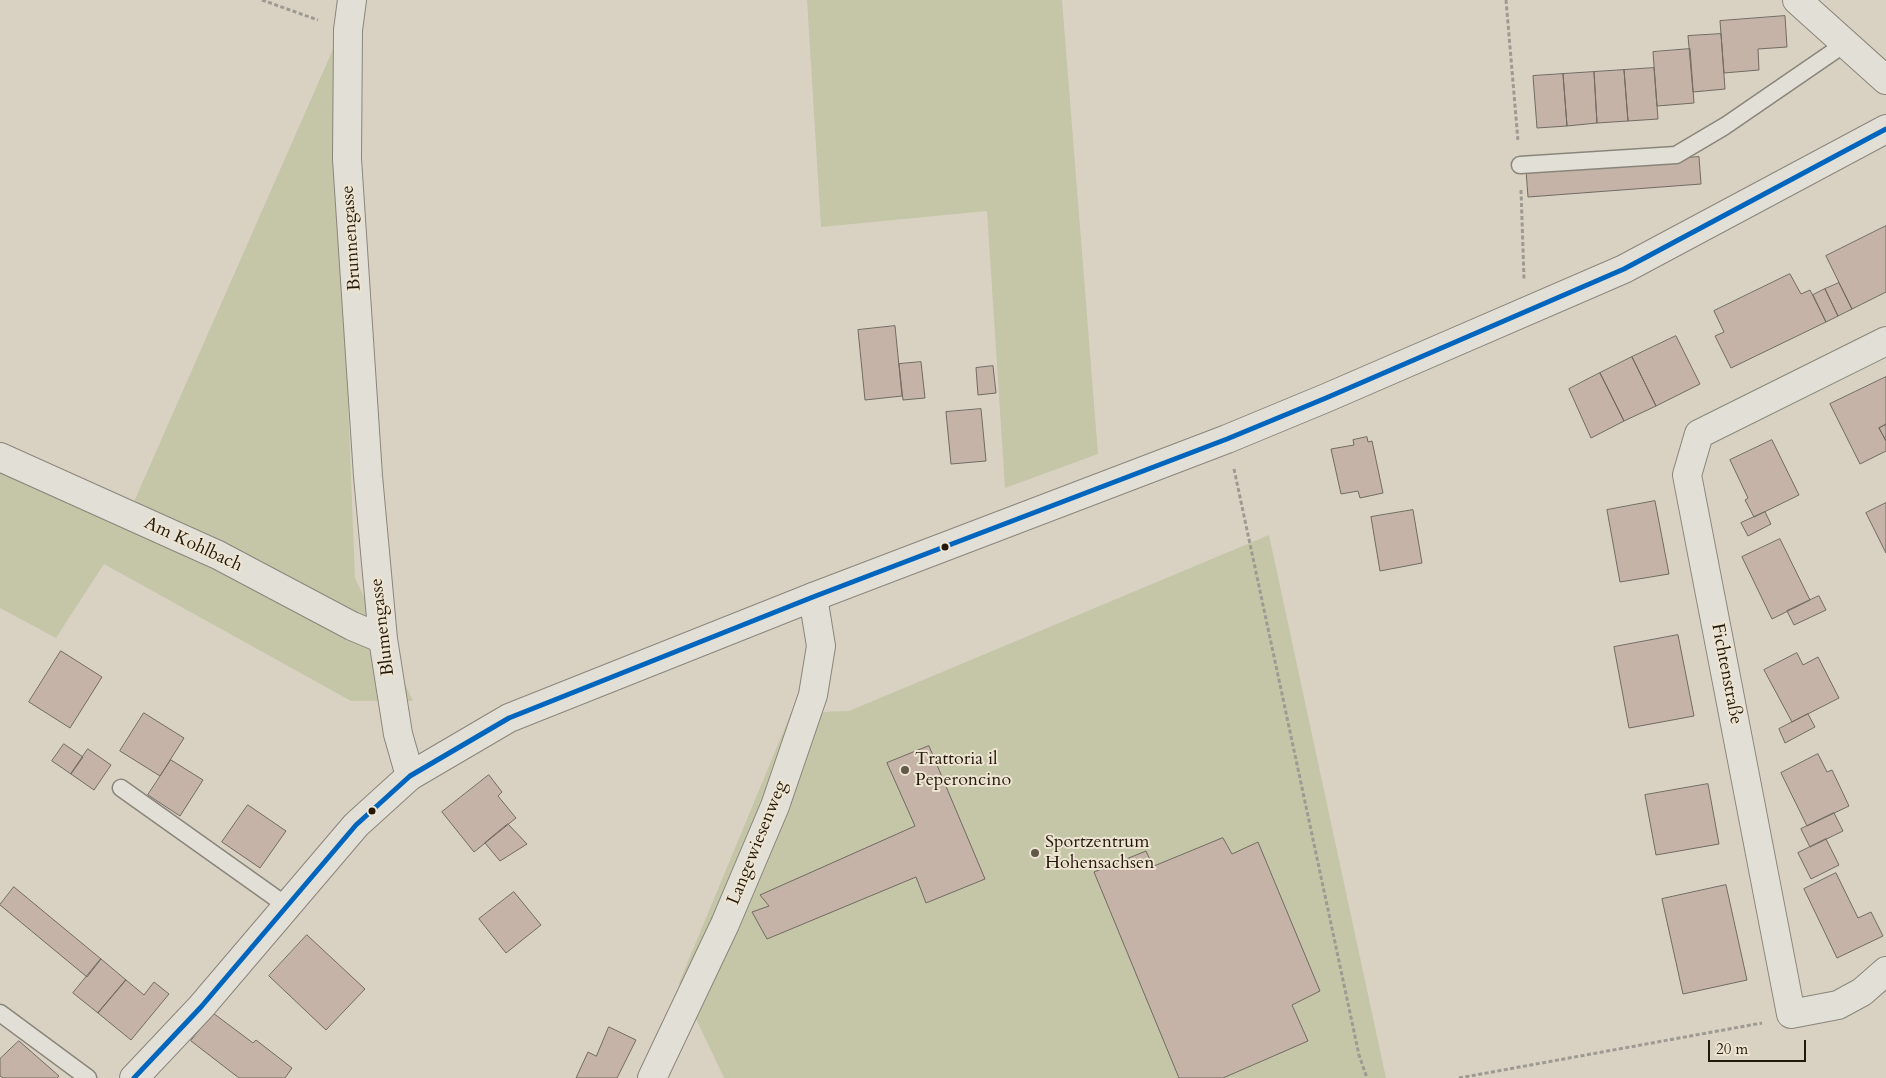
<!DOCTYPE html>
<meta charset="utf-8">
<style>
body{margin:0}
#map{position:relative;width:1886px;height:1078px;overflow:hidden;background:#d9d2c3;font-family:Cardo,serif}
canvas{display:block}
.scale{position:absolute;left:1708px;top:1040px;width:98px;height:22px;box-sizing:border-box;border:2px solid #24180a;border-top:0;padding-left:6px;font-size:15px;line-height:18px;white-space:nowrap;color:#24180a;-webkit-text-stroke:4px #ede4d2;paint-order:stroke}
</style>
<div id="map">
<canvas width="1886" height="1078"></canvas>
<div class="scale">20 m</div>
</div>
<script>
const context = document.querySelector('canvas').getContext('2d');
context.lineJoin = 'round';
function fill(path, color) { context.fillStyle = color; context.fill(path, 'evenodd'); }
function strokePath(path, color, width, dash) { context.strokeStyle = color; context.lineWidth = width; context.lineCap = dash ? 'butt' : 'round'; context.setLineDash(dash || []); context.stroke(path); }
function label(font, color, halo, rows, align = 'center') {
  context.font = font + ' Cardo,serif'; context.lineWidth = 4; context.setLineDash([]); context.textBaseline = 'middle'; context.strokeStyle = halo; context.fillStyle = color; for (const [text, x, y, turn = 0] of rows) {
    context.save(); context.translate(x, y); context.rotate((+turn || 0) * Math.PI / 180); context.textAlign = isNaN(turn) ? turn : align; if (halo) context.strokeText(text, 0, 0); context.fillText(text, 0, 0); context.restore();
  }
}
fill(new Path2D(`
 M 807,0 L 1062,0 L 1098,454 L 1005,488 L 987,211 L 821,227 Z
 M 334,47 L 355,578 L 413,701 L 351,701 L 104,564 L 56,638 L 0,608 L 0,458 L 133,504 Z
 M 1269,535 L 1386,1078 L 724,1078 L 679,983 L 791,713 L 849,711 Z`), '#c4c6a7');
const building = new Path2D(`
 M 1785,16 L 1787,47 L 1758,49 L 1759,70 L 1724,73 L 1720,21 Z
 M 1721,34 L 1725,89 L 1693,92 L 1688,36 Z
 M 1690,49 L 1694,103 L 1657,106 L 1653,52 Z
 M 1654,68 L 1658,119 L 1628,121 L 1624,70 Z
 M 1624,70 L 1628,121 L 1597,123 L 1594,72 Z
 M 1594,72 L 1597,123 L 1567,126 L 1563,74 Z
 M 1563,74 L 1567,126 L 1537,128 L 1533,76 Z
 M 1699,157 L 1701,184 L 1528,197 L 1526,170 Z
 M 1886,226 L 1886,292 L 1852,309 L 1826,256 Z
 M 1790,274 L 1801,294 L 1810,290 L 1826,322 L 1731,368 L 1715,336 L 1724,332 L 1714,311 Z
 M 1839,283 L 1852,309 L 1838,316 L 1825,289 Z
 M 1825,289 L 1838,316 L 1826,322 L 1813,295 Z
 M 895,326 L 902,396 L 865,400 L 858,330 Z
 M 1676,336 L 1700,384 L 1656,406 L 1632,357 Z
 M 1632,357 L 1656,406 L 1624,421 L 1600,373 Z
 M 921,362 L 925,398 L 903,400 L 899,364 Z
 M 993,366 L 996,393 L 978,395 L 976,368 Z
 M 1600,373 L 1624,421 L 1591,438 L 1569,389 Z
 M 1886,377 L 1886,424 L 1879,428 L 1886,441 L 1886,451 L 1860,464 L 1830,404 Z
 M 981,409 L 986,461 L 951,464 L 946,412 Z
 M 1886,425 L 1886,441 L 1879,428 Z
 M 1367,437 L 1368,442 L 1372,441 L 1383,493 L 1360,498 L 1358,491 L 1341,494 L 1331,449 L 1354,445 L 1353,440 Z
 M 1772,440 L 1799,495 L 1754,517 L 1745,500 L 1748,498 L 1730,460 Z
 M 1655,501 L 1669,574 L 1620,582 L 1607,510 Z
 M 1886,503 L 1886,553 L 1866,513 Z
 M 1413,510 L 1422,563 L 1380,571 L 1371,517 Z
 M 1765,512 L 1771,524 L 1748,536 L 1741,523 Z
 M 1780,539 L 1810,600 L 1772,619 L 1742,557 Z
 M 1819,596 L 1826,610 L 1794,625 L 1787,611 Z
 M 1678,635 L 1694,716 L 1629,728 L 1614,647 Z
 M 61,651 L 102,677 L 70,728 L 29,702 Z
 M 1797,653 L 1803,665 L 1818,657 L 1839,698 L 1792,722 L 1764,670 Z
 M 144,713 L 184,738 L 160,776 L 120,751 Z
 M 1808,714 L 1815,727 L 1785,743 L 1779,729 Z
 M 64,744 L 83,757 L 71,774 L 52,761 Z
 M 929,746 L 985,879 L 926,903 L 916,877 L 767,939 L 752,912 L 769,906 L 760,895 L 915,826 L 887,763 Z
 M 88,749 L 111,765 L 94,790 L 71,774 Z
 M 1818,754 L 1827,772 L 1832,770 L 1849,806 L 1807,826 L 1781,773 Z
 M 171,760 L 203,780 L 180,816 L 148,795 Z
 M 489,775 L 502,792 L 498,796 L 516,818 L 474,852 L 442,812 Z
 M 1708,784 L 1719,844 L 1656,855 L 1645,795 Z
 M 248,805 L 286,831 L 260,868 L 222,842 Z
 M 1834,813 L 1843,831 L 1810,847 L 1801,829 Z
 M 508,824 L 527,844 L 500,861 L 485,843 Z
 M 1223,838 L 1232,854 L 1258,842 L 1320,991 L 1292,1005 L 1308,1041 L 1223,1078 L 1179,1078 L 1094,872 L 1146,851 L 1153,866 Z
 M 1826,839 L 1839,865 L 1811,879 L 1798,853 Z
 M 1836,873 L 1858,918 L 1871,912 L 1883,936 L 1837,958 L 1804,889 Z
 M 1726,885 L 1747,980 L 1683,994 L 1662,899 Z
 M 14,887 L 101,959 L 87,977 L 0,905 Z
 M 514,892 L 541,925 L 506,953 L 479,919 Z
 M 307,935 L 365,989 L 326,1030 L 269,976 Z
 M 101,959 L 126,980 L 98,1013 L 73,993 Z
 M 126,980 L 144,995 L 154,982 L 169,994 L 131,1040 L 98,1013 Z
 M 213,1013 L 253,1043 L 256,1040 L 292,1068 L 285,1078 L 239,1078 L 191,1041 Z
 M 609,1027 L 636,1040 L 617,1078 L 576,1078 L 588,1052 L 596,1056 Z
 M 19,1041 L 59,1076 L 57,1078 L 3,1078 L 0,1076 L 0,1059 Z`);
fill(building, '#c4b3a6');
strokePath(building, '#716b62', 1);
const service = new Path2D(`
 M 1520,165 L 1676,155 L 1725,126 L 1846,43
 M 121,788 L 287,906
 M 0,1013 L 88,1078`);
const minor = new Path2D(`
 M 352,0 L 348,30 L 347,159 L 368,476 L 383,639 L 398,734 L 410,776
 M 1797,0 L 1886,80
 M 1886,341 L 1699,434 L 1687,475 L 1791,1014 L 1838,1005 L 1862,992 L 1886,971
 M 0,457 L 218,555 L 352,626 L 383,639
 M 652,1078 L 725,924 L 775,806 L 813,695 L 821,646 L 813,597`);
const tertiary = new Path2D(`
 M 134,1078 L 201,1007 L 356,825 L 410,776 L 509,718 L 813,597 L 1227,439 L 1326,398 L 1624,269 L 1886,129`);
strokePath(service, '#8a857b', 19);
strokePath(minor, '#8a857b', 30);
strokePath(tertiary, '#8a857b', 30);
strokePath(new Path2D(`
 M 262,0 L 318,20
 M 1506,0 L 1518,141
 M 1521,190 L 1524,279
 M 1234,469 L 1359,1055 L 1367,1078
 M 1459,1078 L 1762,1023`), '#9e9a93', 3, [4, 2.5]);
strokePath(service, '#e2dfd7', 16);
strokePath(minor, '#e2dfd7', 28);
strokePath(tertiary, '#e2dfd7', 28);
strokePath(new Path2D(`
 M 134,1078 L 201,1007 L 356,825 L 410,776 L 509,718 L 813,597 L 1227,439 L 1326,398 L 1624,269 L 1886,129`), '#0065bd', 5);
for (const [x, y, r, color] of [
 [945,547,4.5,"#24180a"],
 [905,770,5,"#63594b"],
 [372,811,4.5,"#24180a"],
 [1035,853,5,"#63594b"]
]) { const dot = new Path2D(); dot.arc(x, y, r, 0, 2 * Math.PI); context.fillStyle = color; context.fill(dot); strokePath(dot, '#ede4d2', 2); }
label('18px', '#24180a', '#ede4d2', [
 ["Brunnengasse",352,238,-94],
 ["Am Kohlbach",193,545,25],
 ["Blumengasse",383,627,-97],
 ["Fichtenstraße",1726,674,79],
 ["Langewiesenweg",758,843,-68]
]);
label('18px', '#24180a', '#ede4d2', [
 ["Trattoria il",915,760],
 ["Peperoncino",915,781],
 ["Sportzentrum",1045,843],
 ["Hohensachsen",1045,864]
], 'left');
</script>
